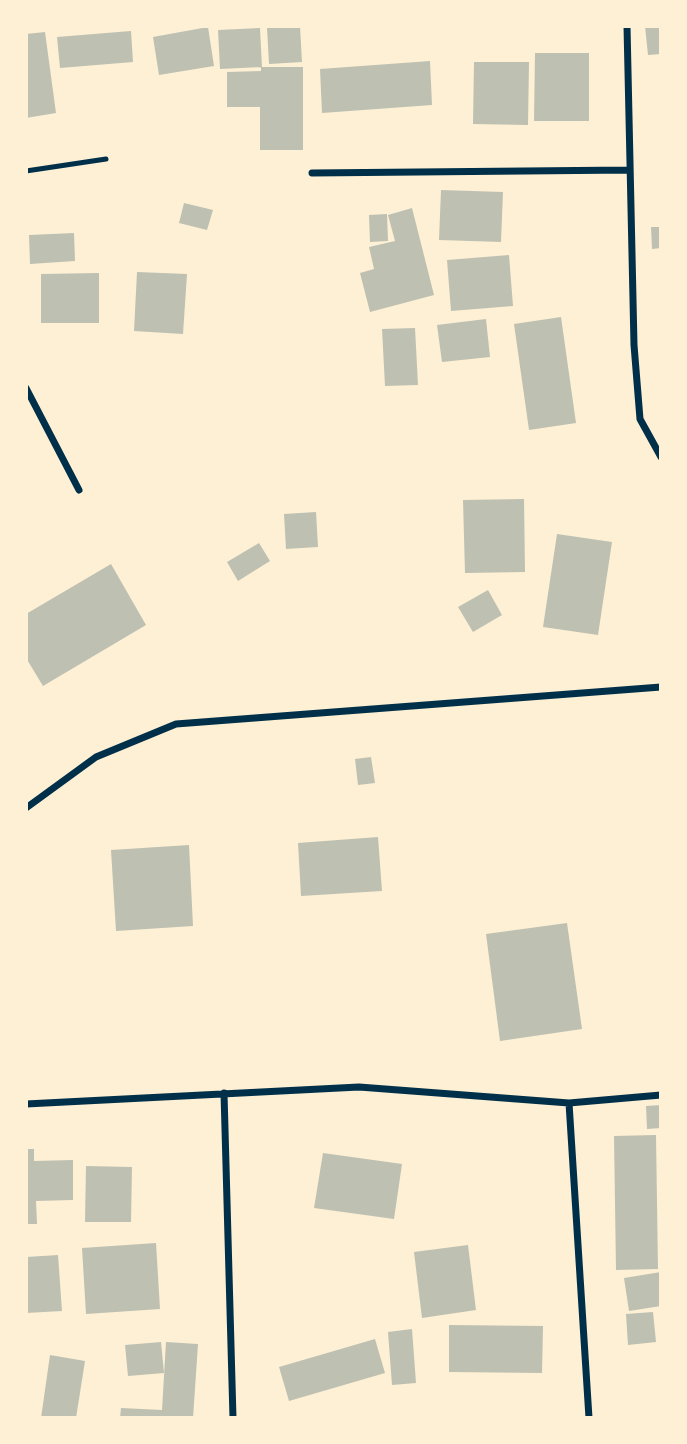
<!DOCTYPE html>
<style>
body{margin:0}
#map{position:relative;width:687px;height:1444px;overflow:hidden;background:#fdf0d5;font-family:Georgia,serif}
canvas{display:block}
.frame{position:absolute;inset:0;border:28px solid #fdf0d5;pointer-events:none}
</style>
<div id="map">
<canvas width="687" height="1444"></canvas>
<div class="frame"></div>
</div>
<script>
const context = document.querySelector('canvas').getContext('2d');
context.lineJoin = 'round';
function fill(path, color) { context.fillStyle = color; context.fill(path, 'evenodd'); }
function strokePath(path, color, width, dash) { context.strokeStyle = color; context.lineWidth = width; context.lineCap = dash ? 'butt' : 'round'; context.setLineDash(dash || []); context.stroke(path); }
fill(new Path2D(`
 M 300,26 L 302,62 L 269,64 L 267,28 Z
 M 645,26 L 661,26 L 661,54 L 648,55 Z
 M 208,27 L 214,66 L 159,75 L 153,37 Z
 M 260,28 L 262,67 L 220,69 L 218,30 Z
 M 131,31 L 133,62 L 60,68 L 57,37 Z
 M 45,32 L 56,113 L 26,118 L 26,34 Z
 M 535,53 L 589,53 L 589,121 L 534,121 Z
 M 430,61 L 432,105 L 322,113 L 320,69 Z
 M 474,62 L 529,62 L 528,125 L 473,124 Z
 M 261,67 L 303,67 L 303,150 L 260,150 L 260,107 L 227,107 L 227,72 L 261,71 Z
 M 441,190 L 503,192 L 501,242 L 439,240 Z
 M 184,203 L 213,210 L 207,230 L 179,223 Z
 M 412,208 L 434,295 L 370,312 L 360,273 L 374,269 L 369,247 L 395,241 L 388,215 Z
 M 387,214 L 388,241 L 370,242 L 369,215 Z
 M 651,227 L 661,227 L 661,248 L 652,249 Z
 M 74,233 L 75,261 L 30,264 L 29,235 Z
 M 509,255 L 513,306 L 451,311 L 447,260 Z
 M 137,272 L 187,274 L 183,334 L 134,331 Z
 M 99,273 L 99,323 L 41,323 L 41,274 Z
 M 561,317 L 576,423 L 529,430 L 514,324 Z
 M 486,319 L 490,357 L 442,362 L 437,325 Z
 M 415,328 L 418,385 L 385,386 L 382,329 Z
 M 524,499 L 525,572 L 465,573 L 463,500 Z
 M 316,512 L 318,547 L 286,549 L 284,514 Z
 M 557,534 L 612,542 L 598,635 L 543,627 Z
 M 259,543 L 270,561 L 238,581 L 227,562 Z
 M 111,564 L 146,625 L 43,686 L 26,658 L 26,614 Z
 M 488,590 L 502,615 L 473,632 L 458,607 Z
 M 371,757 L 375,783 L 358,785 L 355,759 Z
 M 378,837 L 382,891 L 301,896 L 298,843 Z
 M 189,845 L 193,926 L 116,931 L 111,850 Z
 M 567,923 L 582,1029 L 500,1041 L 486,934 Z
 M 661,1105 L 661,1128 L 647,1129 L 646,1106 Z
 M 656,1135 L 658,1269 L 616,1270 L 614,1136 Z
 M 26,1149 L 34,1149 L 34,1161 L 73,1160 L 73,1200 L 36,1201 L 37,1224 L 26,1224 Z
 M 323,1153 L 402,1164 L 394,1219 L 314,1208 Z
 M 86,1166 L 132,1167 L 131,1222 L 85,1222 Z
 M 156,1243 L 160,1309 L 86,1314 L 82,1248 Z
 M 468,1245 L 476,1310 L 422,1318 L 414,1252 Z
 M 58,1255 L 62,1311 L 26,1313 L 26,1257 Z
 M 661,1272 L 661,1306 L 629,1311 L 624,1278 Z
 M 653,1312 L 656,1342 L 628,1345 L 626,1314 Z
 M 449,1325 L 543,1326 L 542,1373 L 449,1372 Z
 M 412,1329 L 416,1383 L 392,1385 L 388,1332 Z
 M 375,1339 L 385,1373 L 289,1401 L 279,1367 Z
 M 161,1342 L 164,1373 L 128,1376 L 125,1345 Z
 M 166,1342 L 198,1344 L 193,1418 L 120,1418 L 121,1408 L 162,1410 Z
 M 50,1355 L 85,1361 L 76,1418 L 41,1418 Z`), '#bec0b2');
strokePath(new Path2D(`
 M 26,171 L 106,159`), '#003049', 5);
strokePath(new Path2D(`
 M 627,26 L 634,345 L 640,419 L 661,457
 M 312,173 L 630,170
 M 26,388 L 79,490
 M 26,808 L 96,757 L 176,724 L 661,687
 M 224,1093 L 233,1418
 M 569,1103 L 589,1418
 M 26,1104 L 359,1087 L 569,1103 L 661,1095`), '#003049', 7);
</script>
